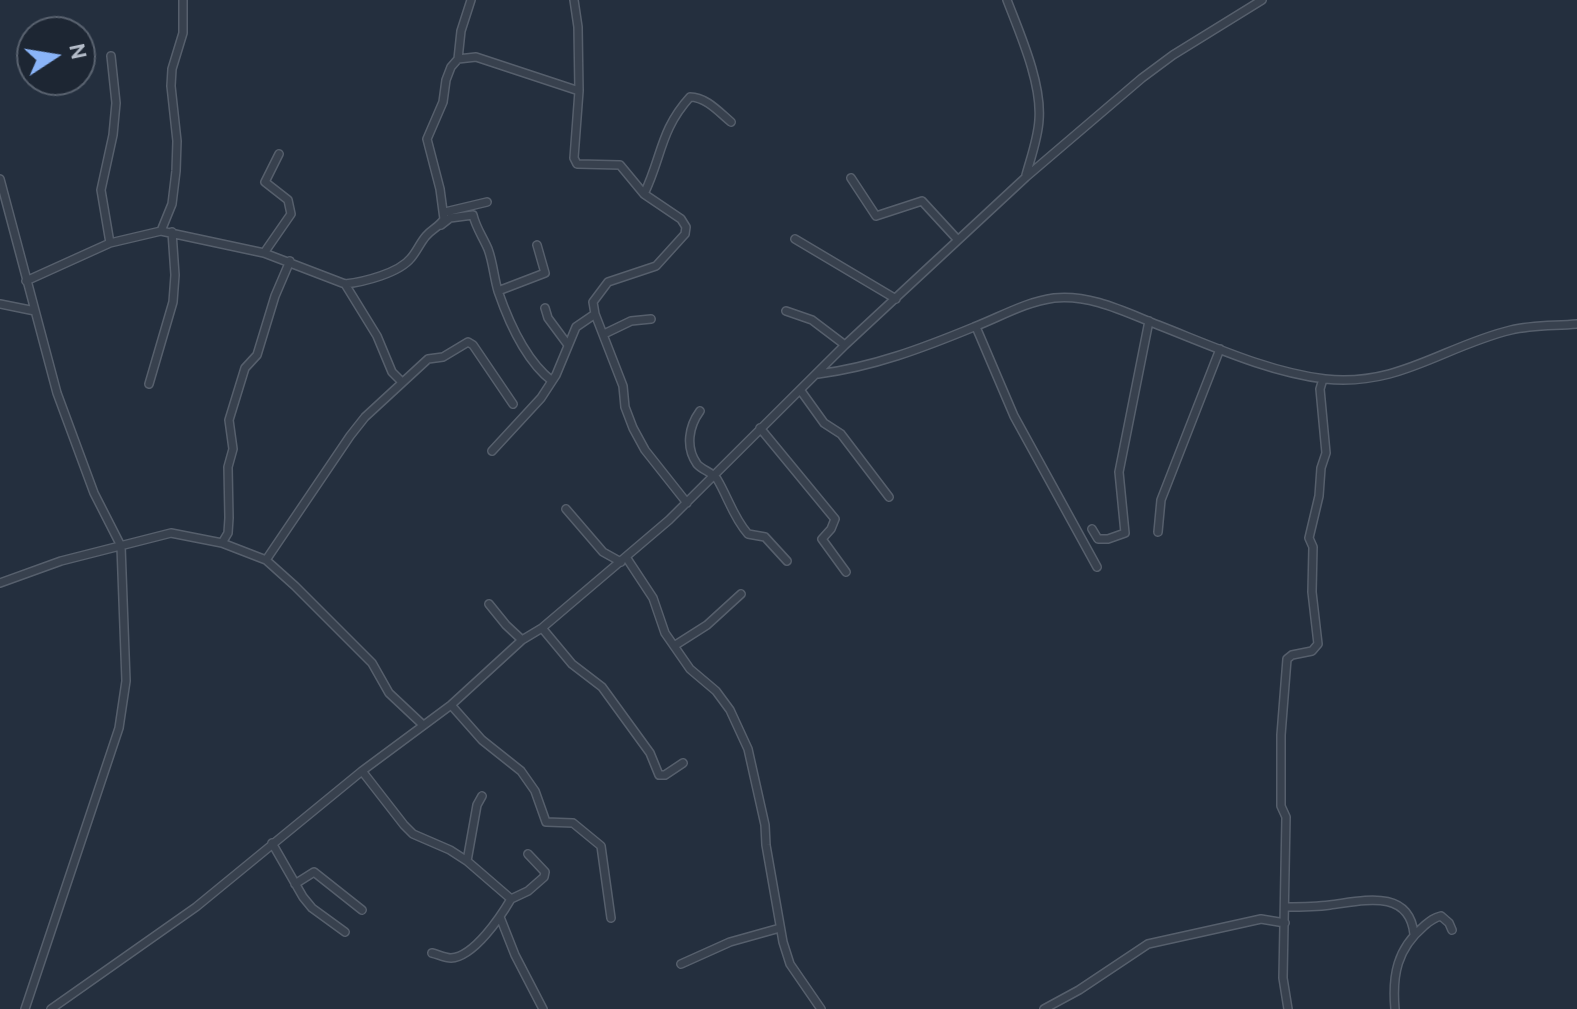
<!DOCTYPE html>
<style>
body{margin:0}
#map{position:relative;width:1577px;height:1009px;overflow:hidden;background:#242f3e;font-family:Cabin,sans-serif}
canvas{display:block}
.north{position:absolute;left:16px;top:16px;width:80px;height:80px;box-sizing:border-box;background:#1d2633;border:2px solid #59626f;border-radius:50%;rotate:78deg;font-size:22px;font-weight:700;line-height:32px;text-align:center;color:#b4bcc9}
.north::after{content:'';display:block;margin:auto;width:28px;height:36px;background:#8ab4f8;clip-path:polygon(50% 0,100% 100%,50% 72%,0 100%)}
</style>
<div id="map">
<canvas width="1577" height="1009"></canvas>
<div class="north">N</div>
</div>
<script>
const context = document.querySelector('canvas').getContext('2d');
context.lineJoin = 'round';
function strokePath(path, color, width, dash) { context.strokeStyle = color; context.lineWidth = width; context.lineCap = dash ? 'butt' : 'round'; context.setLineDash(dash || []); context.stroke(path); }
const minor = new Path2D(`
 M 574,0 L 578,27 L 579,91
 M 1007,0 C 1020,34 1042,83 1039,120 C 1038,138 1031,157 1026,175
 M 458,59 L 461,31 L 471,0
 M 851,178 L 876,216 L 922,201 L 957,239
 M 0,179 L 57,393 L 94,493 L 121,546 L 126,681 L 119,728 L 25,1009
 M 644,194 C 662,157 660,130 690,97 C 706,97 719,112 731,122
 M 445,212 L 487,202
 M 441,225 L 450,218 L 473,215 C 476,228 483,237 488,249 C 493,262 494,278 498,291 C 509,323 525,360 552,381
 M 161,231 L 172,204 L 176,171 L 177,141 L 171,86 L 172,69 L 183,33 L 183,0
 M 795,239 L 896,299
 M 110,243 L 101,190 L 113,135 L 116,103 L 111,56
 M 264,253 L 291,214 L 288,200 L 265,182 L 279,154
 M 26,281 L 110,243 L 161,231 L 264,253 L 345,284 C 364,282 399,273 411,258 C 417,251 420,243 426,236 C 432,229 439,227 444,219 L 440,189 L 427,139 L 443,102 L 446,80 L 451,67 L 458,59 L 476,57 L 579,91 L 574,158 L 577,164 L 620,165 L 644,194 L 681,219 L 686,227 L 685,234 L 656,266 L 608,282 L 593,302 L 595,314 L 623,386 L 625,407 L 633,428 L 645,450 L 687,503
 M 345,284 L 377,336 L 392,372 L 402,382
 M 498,291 L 545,273 L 537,245
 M 0,304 L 35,311
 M 545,308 L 548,318 L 568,345
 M 786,311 L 812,320 L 845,345
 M 976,327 L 1014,416 L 1097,567
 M 604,334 L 631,321 L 651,319
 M 818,374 C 873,367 923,348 974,327 C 1000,317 1025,302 1054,298 C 1090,294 1125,312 1158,325 C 1212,346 1268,372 1325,379 C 1399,387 1444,346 1511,330 C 1532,325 1555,326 1577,324
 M 149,384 L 173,302 L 175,275 L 172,232
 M 801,391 L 824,423 L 841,434 L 889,497
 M 700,411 C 689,426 685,447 697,464 C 702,470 712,472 717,479 C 728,497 733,517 748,534 L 765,537 L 787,561
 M 760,428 L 835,519 L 831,529 L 822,539 L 846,572
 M 492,451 L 541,398 L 556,375 L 576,327 L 595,314
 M 566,509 L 603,552 L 621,562
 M 1092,529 L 1098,539 L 1108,539 L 1125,533 L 1119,472 L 1149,321
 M 1158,532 L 1161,500 L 1220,349
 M 222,543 L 228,533 L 229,518 L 228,467 L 233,449 L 229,420 L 245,368 L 257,355 L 275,296 L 290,261
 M 626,557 L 653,598 L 665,633 L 690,669 L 716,691 L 730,710 L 748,749 L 765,825 L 766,845 L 783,942 L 790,964 L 821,1009
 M 266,560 L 350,436 L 365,417 L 428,359 L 443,357 L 468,342 L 473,345 L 513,404
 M 0,583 L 61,561 L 171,533 L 222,543 L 266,560 L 295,586 L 372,663 L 389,693 L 422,724
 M 489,604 L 506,625 L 522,640
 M 542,628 L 572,664 L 602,687 L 650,753 L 659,775 L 665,775 L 683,763
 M 674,646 L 707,625 L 741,594
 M 451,705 L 482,740 L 521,771 L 535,791 L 546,822 L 573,823 L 601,846 L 611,918
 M 362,771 L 404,825 L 413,834 L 450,850 L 467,861 L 511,899 L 528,891 L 544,877 L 545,872 L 528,854
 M 272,843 L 303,897 L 312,908 L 345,932
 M 467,861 L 477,805 L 482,796
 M 295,884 L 314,872 L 362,910
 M 1285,907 C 1300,907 1315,907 1330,905 C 1362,901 1409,888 1414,934
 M 500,917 L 515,955 L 543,1009
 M 432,953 C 437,954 445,958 451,958 C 474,957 501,916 511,899
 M 681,964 L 730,942 L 780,928
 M 51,1009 L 196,907 L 362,771 L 451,705 L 522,640 L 542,628 L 669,520 L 845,345 L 1026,177 L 1142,78 L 1173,55 L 1262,0
 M 1044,1009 L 1079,990 L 1148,944 L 1261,919 L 1285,923
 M 1288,1009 L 1283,978 L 1286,817 L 1281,806 L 1281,735 L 1287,659 L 1292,655 L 1312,651 L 1318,644 L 1312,592 L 1313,547 L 1309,538 L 1319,496 L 1321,468 L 1326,453 L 1320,389 L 1323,379
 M 1395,1009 C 1392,975 1397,949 1424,926 C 1430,921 1433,918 1441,916 L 1449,923 L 1452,930`);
strokePath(minor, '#565f6c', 10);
strokePath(minor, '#38414e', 7);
</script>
